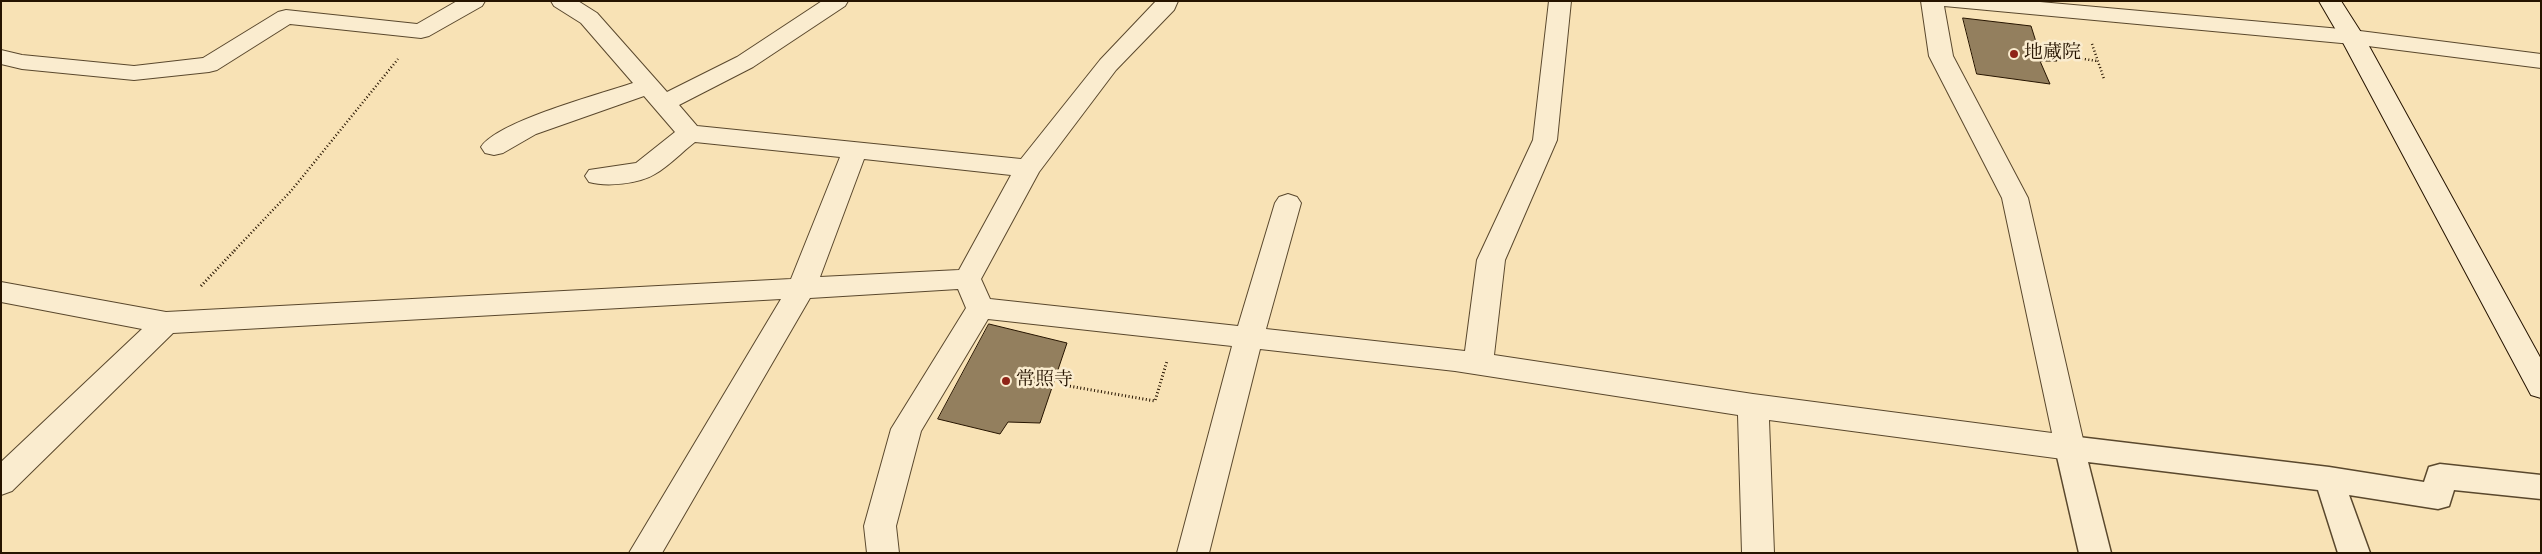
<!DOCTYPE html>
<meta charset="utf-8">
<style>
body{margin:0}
#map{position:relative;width:2542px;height:554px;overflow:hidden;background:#f8e2b5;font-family:"IM FELL English",serif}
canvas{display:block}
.frame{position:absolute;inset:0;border:2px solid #261400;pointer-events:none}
</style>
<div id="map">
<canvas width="2542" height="554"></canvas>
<div class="frame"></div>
</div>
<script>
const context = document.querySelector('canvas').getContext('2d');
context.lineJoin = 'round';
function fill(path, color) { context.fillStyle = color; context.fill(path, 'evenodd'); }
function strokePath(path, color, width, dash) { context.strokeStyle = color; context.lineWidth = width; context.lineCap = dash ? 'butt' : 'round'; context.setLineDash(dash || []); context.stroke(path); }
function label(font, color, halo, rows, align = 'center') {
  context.font = font + ' "IM FELL English","Noto Serif JP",serif'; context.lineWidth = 5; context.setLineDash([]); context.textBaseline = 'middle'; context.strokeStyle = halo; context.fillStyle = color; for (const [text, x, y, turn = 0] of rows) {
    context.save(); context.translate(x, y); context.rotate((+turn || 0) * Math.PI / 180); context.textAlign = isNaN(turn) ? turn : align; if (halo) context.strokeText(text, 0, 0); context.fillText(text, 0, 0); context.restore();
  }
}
const building = new Path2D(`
 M 1963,18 L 2031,26 L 2037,45 L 2053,48 L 2057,61 L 2040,61 L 2050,84 L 1977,74 Z
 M 989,324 L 1067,343 L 1040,423 L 1008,422 L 1000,434 L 938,419 Z`);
fill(building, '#937f5e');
strokePath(building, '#261400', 1);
const lane = new Path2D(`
 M 2070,436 L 2329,467 L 2424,482 L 2429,467 L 2440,464 L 2541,475 L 2541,499 L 2454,490 L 2449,506 L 2438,509 L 2349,495 L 2370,553 L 2338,553 L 2318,490 L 2088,462 L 2111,553 L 2079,553 L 2055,448 L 2060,440 Z`);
const street = new Path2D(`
 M 457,1 L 485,1 L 482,6 L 429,36 L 421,38 L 290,24 L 217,70 L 209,72 L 134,80 L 22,69 L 1,64 L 1,50 L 22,55 L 134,66 L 203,58 L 278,12 L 286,10 L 417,24 Z
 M 551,1 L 578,1 L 597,13 L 667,92 L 737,57 L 822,1 L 848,1 L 845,6 L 753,67 L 679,105 L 697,126 L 1021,159 L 1100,60 L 1156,1 L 1178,1 L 1174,10 L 1116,70 L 1039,172 L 981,279 L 990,299 L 1238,326 L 1275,203 L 1279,197 L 1288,194 L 1297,197 L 1301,203 L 1266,329 L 1465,351 L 1477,260 L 1533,140 L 1549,1 L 1571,1 L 1557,140 L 1505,260 L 1494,355 L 1753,394 L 2052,433 L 2002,198 L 1929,56 L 1921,1 L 2029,1 L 2352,30 L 2541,54 L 2541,68 L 2352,44 L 1944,6 L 1953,56 L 2028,198 L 2085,448 L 2081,457 L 2070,460 L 1769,420 L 1774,553 L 1742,553 L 1738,415 L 1455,371 L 1260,349 L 1209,553 L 1177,553 L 1232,346 L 988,319 L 921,431 L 896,526 L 899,553 L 867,553 L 864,526 L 891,429 L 966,308 L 958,289 L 810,298 L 662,553 L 629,553 L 781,299 L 173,333 L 12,491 L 1,495 L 1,462 L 142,329 L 1,302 L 1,282 L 166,312 L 791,279 L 840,157 L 695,142 C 682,152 669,166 655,174 C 639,184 606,187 589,182 L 585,176 L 589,170 L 636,163 L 675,132 L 644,96 L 536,134 L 503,153 L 494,155 L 485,153 L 481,147 C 498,121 601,94 633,83 L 581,23 L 554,6 ZM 864,159 L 1011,175 L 959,270 L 820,277 Z`);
const secondary = new Path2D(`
 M 2319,1 L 2341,1 L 2364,37 L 2541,359 L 2541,398 L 2531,395 L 2340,37 Z`);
strokePath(lane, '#5a482d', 3);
strokePath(street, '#5a482d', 2);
strokePath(secondary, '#261400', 2);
strokePath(new Path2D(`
 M 2092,44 L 2104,79
 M 2071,57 L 2097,61
 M 234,251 L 291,191 L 398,59`), '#261400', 2.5, [1, 2.5]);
strokePath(new Path2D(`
 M 201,286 L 235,250
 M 1063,385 L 1155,401 L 1167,361`), '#261400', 3, [1, 2.5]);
fill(lane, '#faeccf');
fill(street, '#faeccf');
fill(secondary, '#faeccf');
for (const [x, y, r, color] of [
 [2014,54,5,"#8f2418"],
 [1006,381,5,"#8f2418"]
]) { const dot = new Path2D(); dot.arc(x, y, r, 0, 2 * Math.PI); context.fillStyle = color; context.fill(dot); strokePath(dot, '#faeccf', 2); }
label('19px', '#261400', '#faeccf', [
 ["地蔵院",2024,54],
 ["常照寺",1016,381]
], 'left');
</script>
